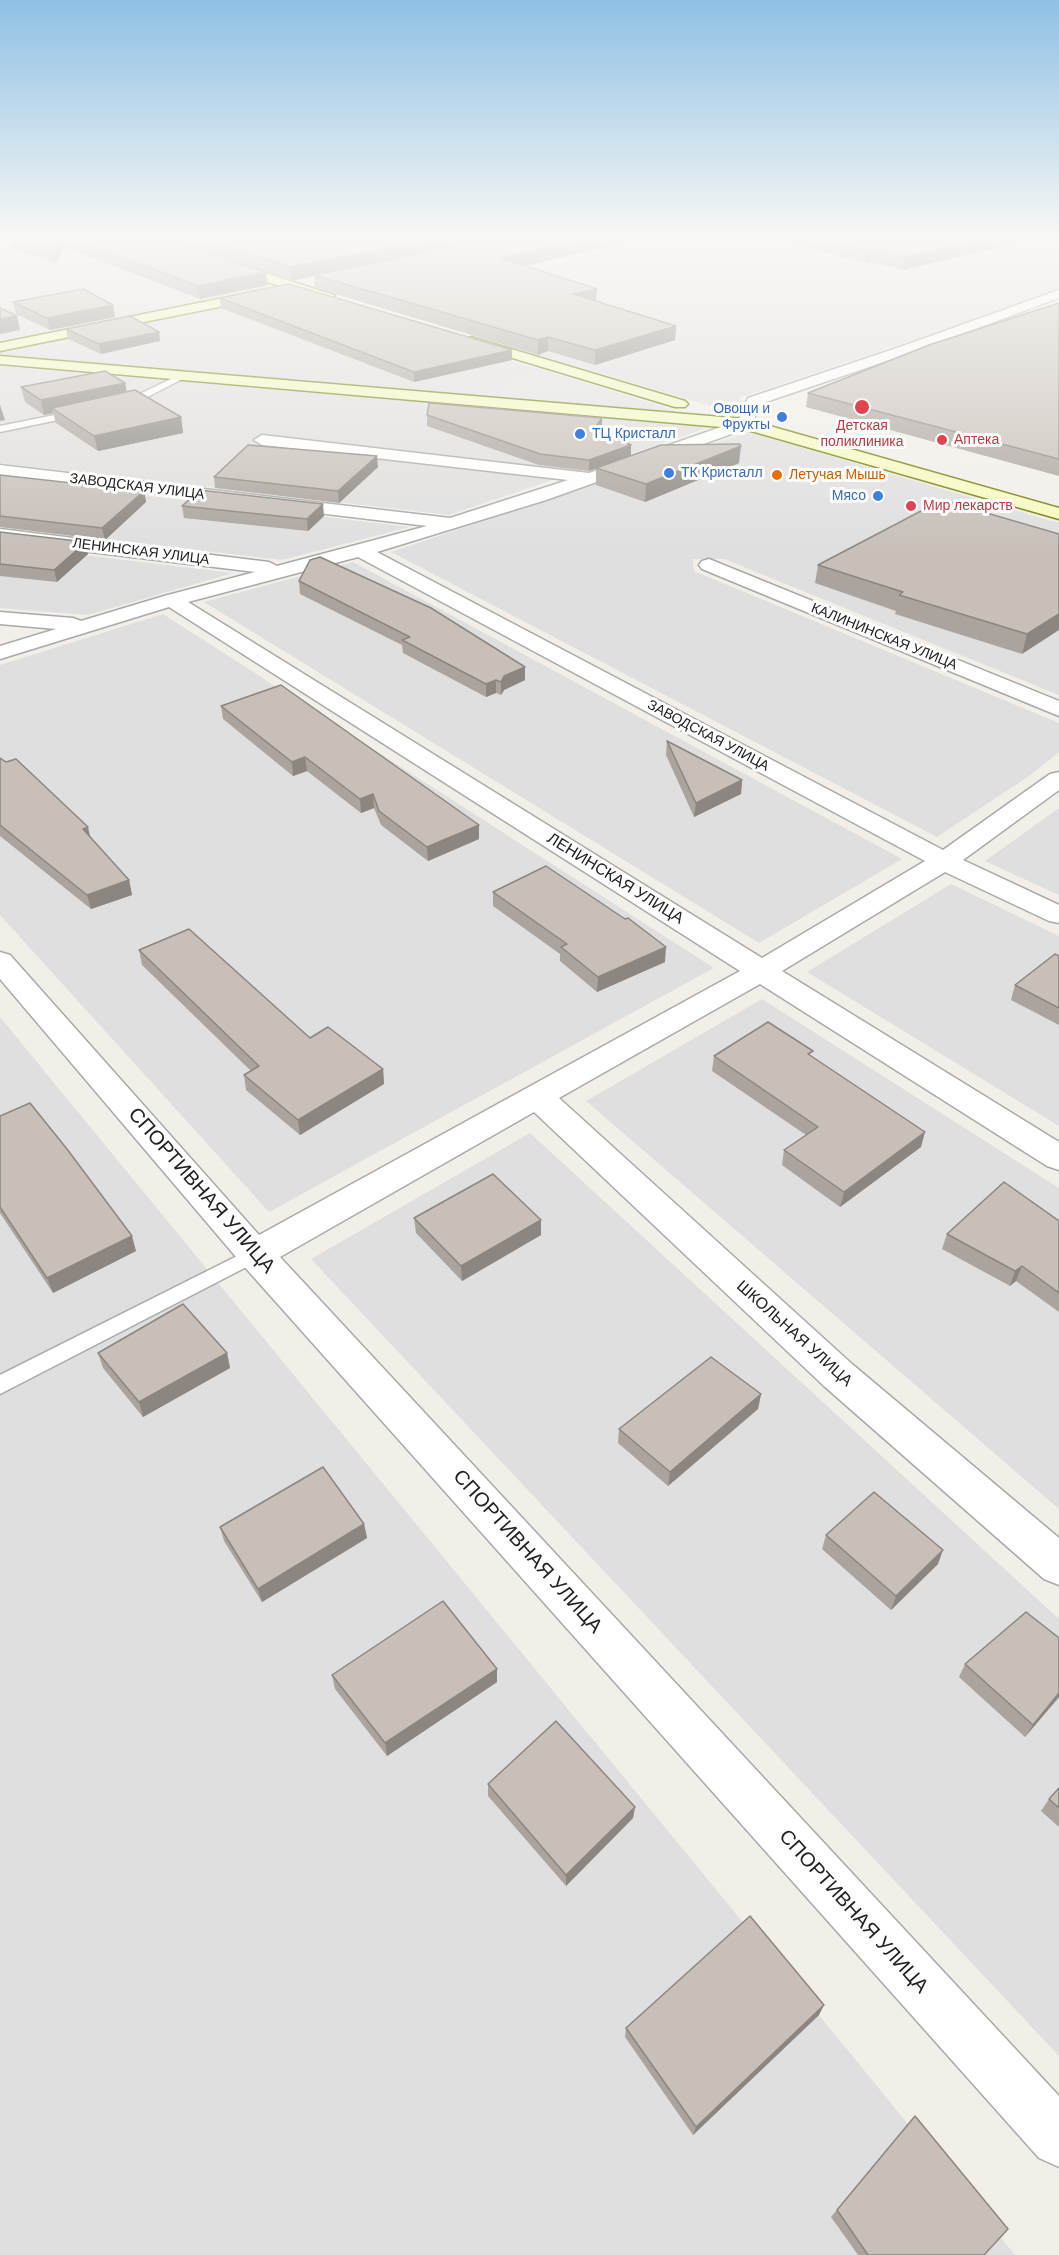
<!DOCTYPE html>
<meta charset="utf-8">
<style>
body{margin:0}
canvas{display:block;background:#f2efe9}
</style>
<canvas width="1059" height="2255"></canvas>
<script>
const context = document.querySelector('canvas').getContext('2d');
context.lineJoin = 'round';
function fill(path, color) { context.fillStyle = color; context.fill(path, 'evenodd'); }
function strokePath(path, color, width, dash) { context.strokeStyle = color; context.lineWidth = width; context.lineCap = dash ? 'butt' : 'round'; context.setLineDash(dash || []); context.stroke(path); }
function label(font, color, halo, rows, align = 'center') {
  context.font = font + ' "DM Sans",sans-serif'; context.lineWidth = 6; context.setLineDash([]); context.textBaseline = 'middle'; context.strokeStyle = halo; context.fillStyle = color; for (const [text, x, y, turn = 0] of rows) {
    context.save(); context.translate(x, y); context.rotate((+turn || 0) * Math.PI / 180); context.textAlign = isNaN(turn) ? turn : align; if (halo) context.strokeText(text, 0, 0); context.fillText(text, 0, 0); context.restore();
  }
}
fill(new Path2D(`
 M 70,237 L 124,237 L 273,287 L 0,343 L 0,249 Z
 M 555,237 L 1059,237 L 1059,292 L 741,397 L 731,412 L 314,288 Z
 M 290,293 L 683,413 L 0,355 L 0,352 Z
 M 0,366 L 710,427 L 449,515 L 0,463 Z
 M 748,432 L 1059,523 L 1059,695 L 724,559 L 693,559 L 694,571 L 1059,723 L 1059,752 L 1032,774 L 937,837 L 391,552 Z
 M 0,478 L 410,527 L 282,560 L 0,527 Z
 M 0,545 L 233,573 L 88,615 L 0,608 Z
 M 353,562 L 902,859 L 759,943 L 204,602 Z
 M 163,614 L 714,968 L 269,1212 L 0,915 L 0,665 Z
 M 1059,808 L 1059,895 L 985,861 Z
 M 951,884 L 1059,936 L 1059,1126 L 807,972 Z
 M 762,999 L 1059,1188 L 1059,1509 L 586,1101 Z
 M 0,1017 L 819,2015 L 1015,2255 L 0,2255 Z
 M 530,1133 L 1059,1619 L 1059,2056 L 311,1259 Z`), '#e0dfdf');
fill(new Path2D(`
 M 541,369 L 678,412 L 477,395 Z`), '#e2e2e2');
const lane = new Path2D(`
 M 181,374 L 188,376 L 134,404 L 123,407 L 119,404 Z
 M 79,410 L 82,411 L 82,415 L 0,432 L 0,426 Z
 M 255,1247 L 262,1249 L 265,1254 L 262,1259 L 0,1394 L 0,1375 Z`);
const street = new Path2D(`
 M 29,237 L 55,237 L 49,240 L 0,248 L 0,242 Z
 M 1059,290 L 1059,298 L 910,353 L 760,404 L 751,427 L 546,500 L 377,552 L 943,850 L 1050,774 L 1059,772 L 1059,790 L 963,860 L 1059,905 L 1059,923 L 1049,921 L 945,872 L 782,971 L 1059,1142 L 1059,1170 L 1047,1166 L 760,984 L 559,1098 L 852,1364 L 1059,1538 L 1059,1585 L 1044,1579 L 824,1386 L 534,1112 L 280,1257 L 1059,2096 L 1059,2167 L 1039,2158 L 242,1264 L 0,979 L 0,952 L 10,955 L 259,1235 L 740,971 L 169,607 L 0,659 L 0,646 L 56,629 L 0,624 L 0,612 L 73,618 L 81,621 L 164,596 L 255,572 L 0,541 L 0,529 L 269,562 L 277,566 L 427,526 L 0,475 L 0,465 L 450,518 L 568,480 L 262,445 L 254,440 L 262,435 L 589,473 L 738,421 L 748,398 L 900,347 ZM 358,557 L 925,861 L 762,958 L 188,602 Z
 M 709,559 L 1059,701 L 1059,716 L 702,569 L 699,565 L 702,561 Z`);
const secondary = new Path2D(`
 M 135,237 L 152,237 L 334,295 L 335,298 L 334,301 L 324,301 Z
 M 263,290 L 268,291 L 269,294 L 268,297 L 0,351 L 0,343 Z
 M 471,337 L 685,401 L 688,404 L 685,407 L 675,407 L 466,344 L 464,341 Z
 M 0,356 L 745,419 L 1059,508 L 1059,519 L 744,429 L 0,364 Z`);
strokePath(lane, '#a9a9a9', 3);
strokePath(street, '#a9a9a9', 3);
strokePath(secondary, '#707d05', 3);
fill(lane, '#fff');
fill(street, '#fff');
fill(secondary, '#f7fabf');
fill(new Path2D(`
 M 0,237 L 648,237 L 525,266 L 596,301 L 676,326 L 675,340 L 595,365 L 548,351 L 538,355 L 315,288 L 314,276 L 291,281 L 266,272 L 268,285 L 200,299 L 64,247 L 56,264 L 12,248 L 10,238 L 0,240 Z
 M 763,237 L 1041,237 L 903,270 L 871,262 L 865,263 Z
 M 220,298 L 512,350 L 512,360 L 414,382 L 221,308 Z
 M 13,302 L 115,317 L 50,330 L 16,314 Z
 M 1059,303 L 1059,476 L 806,407 L 808,393 Z
 M 66,329 L 159,332 L 160,341 L 101,354 L 68,339 Z
 M 125,383 L 126,392 L 181,417 L 183,433 L 98,451 L 56,423 L 53,413 L 44,415 L 25,402 L 21,387 Z
 M 427,415 L 602,418 L 602,429 L 600,431 L 631,456 L 739,463 L 645,502 L 596,485 L 596,468 L 589,471 L 539,465 L 427,426 Z
 M 378,467 L 339,503 L 215,488 L 214,477 Z
 M 0,475 L 144,491 L 146,502 L 105,540 L 0,527 Z
 M 182,506 L 324,516 L 308,531 L 184,518 Z
 M 0,532 L 88,554 L 57,582 L 0,576 Z
 M 1059,534 L 1022,654 L 895,614 L 896,611 L 815,583 L 818,565 Z
 M 299,581 L 525,667 L 525,680 L 504,690 L 501,695 L 496,693 L 486,697 L 403,653 L 402,645 L 300,594 Z
 M 221,706 L 479,825 L 479,839 L 428,861 L 381,825 L 374,808 L 361,813 L 307,771 L 293,776 L 223,719 Z
 M 667,741 L 742,780 L 741,794 L 694,817 L 666,755 Z
 M 0,758 L 90,837 L 129,880 L 132,895 L 91,909 L 0,836 Z
 M 493,892 L 665,962 L 597,992 L 560,961 L 560,954 L 493,906 Z
 M 139,950 L 310,1038 L 383,1069 L 384,1084 L 300,1135 L 246,1090 L 244,1075 L 251,1071 L 142,965 Z
 M 1059,956 L 1059,1025 L 1011,1000 L 1015,985 Z
 M 714,1056 L 812,1057 L 921,1147 L 840,1207 L 782,1165 L 784,1150 L 806,1135 L 712,1071 Z
 M 0,1116 L 136,1251 L 53,1293 L 0,1213 Z
 M 414,1218 L 541,1220 L 541,1235 L 462,1281 L 416,1233 Z
 M 1059,1221 L 1059,1312 L 1016,1281 L 1010,1286 L 942,1249 L 947,1234 Z
 M 98,1353 L 227,1353 L 230,1368 L 143,1417 L 103,1368 Z
 M 761,1394 L 758,1409 L 668,1486 L 618,1443 L 619,1429 Z
 M 364,1524 L 367,1538 L 262,1602 L 224,1541 L 220,1527 Z
 M 826,1535 L 938,1564 L 891,1610 L 822,1549 Z
 M 965,1664 L 1059,1697 L 1025,1737 L 959,1677 Z
 M 497,1669 L 497,1682 L 387,1756 L 335,1689 L 332,1675 Z
 M 488,1784 L 635,1807 L 633,1818 L 566,1886 L 488,1796 Z
 M 1059,1788 L 1059,1827 L 1041,1811 L 1049,1799 Z
 M 819,2015 L 693,2135 L 625,2037 L 626,2028 Z
 M 915,2116 L 984,2255 L 858,2255 L 831,2217 Z`), '#aba49e');
fill(new Path2D(`
 M 0,237 L 9,237 L 10,238 L 0,240 Z
 M 60,237 L 62,237 L 64,247 L 56,264 L 53,251 Z
 M 446,237 L 509,237 L 314,275 L 314,276 L 291,281 L 290,267 Z
 M 595,237 L 648,237 L 501,271 L 501,258 Z
 M 992,237 L 1041,237 L 903,270 L 905,257 Z
 M 873,249 L 871,262 L 865,263 L 867,251 Z
 M 266,272 L 268,285 L 200,299 L 198,286 Z
 M 597,289 L 596,302 L 573,294 Z
 M 113,305 L 115,317 L 50,330 L 47,318 Z
 M 17,316 L 20,330 L 0,334 L 0,319 Z
 M 676,326 L 675,340 L 595,365 L 595,350 Z
 M 159,332 L 160,341 L 101,354 L 99,344 Z
 M 548,337 L 548,351 L 538,355 L 538,340 Z
 M 512,350 L 512,360 L 414,382 L 414,372 Z
 M 125,383 L 128,398 L 52,408 L 53,413 L 44,415 L 41,400 Z
 M 0,405 L 5,420 L 0,421 Z
 M 181,417 L 183,433 L 98,451 L 94,436 Z
 M 602,418 L 602,429 L 594,440 L 594,429 Z
 M 631,445 L 631,456 L 589,471 L 589,460 Z
 M 741,446 L 739,463 L 645,502 L 646,484 Z
 M 377,456 L 378,467 L 339,503 L 338,491 Z
 M 144,491 L 146,502 L 105,540 L 102,528 Z
 M 323,504 L 324,516 L 308,531 L 307,519 Z
 M 86,542 L 88,554 L 57,582 L 54,570 Z
 M 1059,614 L 1059,630 L 1022,654 L 1027,634 Z
 M 525,667 L 525,680 L 504,690 L 501,695 L 501,682 L 504,676 Z
 M 496,680 L 496,693 L 486,697 L 486,684 Z
 M 305,757 L 307,771 L 293,776 L 292,762 Z
 M 742,780 L 741,794 L 694,817 L 696,803 Z
 M 373,794 L 374,808 L 361,813 L 360,799 Z
 M 479,825 L 479,839 L 428,861 L 427,847 Z
 M 88,827 L 91,841 L 83,829 Z
 M 129,880 L 132,895 L 91,909 L 87,895 Z
 M 666,947 L 665,962 L 597,992 L 598,977 Z
 M 383,1069 L 384,1084 L 300,1135 L 298,1120 Z
 M 925,1132 L 921,1147 L 840,1207 L 844,1192 Z
 M 541,1220 L 541,1235 L 462,1281 L 461,1266 Z
 M 132,1236 L 136,1251 L 53,1293 L 47,1278 Z
 M 1022,1266 L 1016,1281 L 1010,1286 L 1015,1271 Z
 M 227,1353 L 230,1368 L 143,1417 L 139,1402 Z
 M 761,1394 L 758,1409 L 668,1486 L 670,1472 Z
 M 364,1524 L 367,1538 L 262,1602 L 258,1589 Z
 M 943,1550 L 938,1564 L 891,1610 L 896,1596 Z
 M 497,1669 L 497,1682 L 387,1756 L 385,1743 Z
 M 1059,1693 L 1059,1697 L 1025,1737 L 1033,1725 Z
 M 635,1807 L 633,1818 L 566,1886 L 566,1875 Z
 M 824,2005 L 819,2015 L 693,2135 L 696,2127 Z`), '#8b8681');
const building = new Path2D(`
 M 12,237 L 60,237 L 53,251 Z
 M 67,237 L 162,237 L 266,272 L 198,286 Z
 M 195,237 L 446,237 L 290,267 Z
 M 501,237 L 595,237 L 501,258 L 597,289 L 573,294 L 676,326 L 595,350 L 548,337 L 538,340 L 314,275 Z
 M 813,237 L 992,237 L 905,257 L 873,249 L 867,251 Z
 M 289,284 L 512,350 L 414,372 L 220,298 Z
 M 83,289 L 113,305 L 47,318 L 13,302 Z
 M 1059,303 L 1059,459 L 808,393 L 929,345 Z
 M 0,308 L 17,316 L 0,319 Z
 M 130,316 L 159,332 L 99,344 L 66,329 Z
 M 105,371 L 125,383 L 41,400 L 21,387 Z
 M 135,390 L 181,417 L 94,436 L 52,408 Z
 M 429,403 L 602,418 L 594,429 L 631,445 L 589,460 L 540,454 L 427,415 Z
 M 740,444 L 741,446 L 646,484 L 596,468 L 661,445 Z
 M 248,445 L 377,456 L 338,491 L 214,477 Z
 M 0,475 L 144,491 L 102,528 L 0,516 Z
 M 200,490 L 323,504 L 307,519 L 182,506 Z
 M 942,500 L 1059,534 L 1059,614 L 1027,634 L 899,595 L 903,592 L 818,565 Z
 M 0,532 L 86,542 L 54,570 L 0,564 Z
 M 320,557 L 431,608 L 525,667 L 504,676 L 501,682 L 496,680 L 486,684 L 402,640 L 410,637 L 299,581 L 310,560 Z
 M 281,685 L 479,825 L 427,847 L 379,811 L 373,794 L 360,799 L 305,757 L 292,762 L 221,706 Z
 M 667,741 L 742,780 L 696,803 Z
 M 0,758 L 6,762 L 16,759 L 88,827 L 83,829 L 129,880 L 87,895 L 0,825 Z
 M 546,866 L 625,919 L 628,918 L 666,947 L 598,977 L 561,947 L 567,944 L 493,892 Z
 M 189,929 L 310,1038 L 328,1027 L 383,1069 L 298,1120 L 244,1075 L 259,1066 L 139,950 Z
 M 1055,954 L 1059,956 L 1059,1008 L 1015,985 Z
 M 768,1022 L 813,1051 L 808,1054 L 925,1132 L 844,1192 L 784,1150 L 818,1127 L 714,1056 Z
 M 30,1103 L 67,1149 L 132,1236 L 47,1278 L 0,1207 L 0,1116 Z
 M 493,1174 L 541,1220 L 461,1266 L 414,1218 Z
 M 1004,1182 L 1059,1221 L 1059,1293 L 1022,1266 L 1015,1271 L 947,1234 Z
 M 183,1304 L 227,1353 L 139,1402 L 98,1353 Z
 M 711,1357 L 761,1394 L 670,1472 L 619,1429 Z
 M 323,1467 L 364,1524 L 258,1589 L 220,1527 Z
 M 874,1492 L 943,1550 L 896,1596 L 826,1535 Z
 M 443,1601 L 497,1669 L 385,1743 L 332,1675 Z
 M 1026,1612 L 1059,1638 L 1059,1693 L 1033,1725 L 965,1664 Z
 M 556,1721 L 635,1807 L 566,1875 L 488,1784 Z
 M 1059,1788 L 1059,1808 L 1049,1799 Z
 M 750,1916 L 824,2005 L 696,2127 L 626,2028 Z
 M 915,2116 L 1008,2229 L 984,2255 L 868,2255 L 837,2210 Z`);
fill(building, '#c7bfb8');
strokePath(building, '#8b8681', 1.5);
const sky = context.createLinearGradient(0, 0, 0, 552);
sky.addColorStop(0, '#8fc0e4');
sky.addColorStop(0.43, '#f9f8f5');
sky.addColorStop(1, '#f9f8f500');
context.fillStyle = sky;
context.fillRect(0, 0, 1059, 552);
for (const [x, y, r, color] of [
 [862,407,8,"#e0444e"],
 [782,417,6,"#3f7fe0"],
 [580,434,6,"#3f7fe0"],
 [942,440,6,"#e0444e"],
 [669,473,6,"#3f7fe0"],
 [777,475,6,"#e8710a"],
 [878,496,6,"#3f7fe0"],
 [911,506,6,"#e0444e"]
]) { const dot = new Path2D(); dot.arc(x, y, r, 0, 2 * Math.PI); context.fillStyle = color; context.fill(dot); strokePath(dot, '#fff', 2); }
label('14px', '#366cbe', '#fff', [
 ["Овощи и",770,409],
 ["Фрукты",770,425],
 ["ТЦ Кристалл",592,434,"left"],
 ["ТК Кристалл",681,473,"left"],
 ["Мясо",866,496]
], 'right');
label('14px', '#be3a42', '#fff', [
 ["Детская",862,426,"center"],
 ["поликлиника",862,442,"center"],
 ["Аптека",954,440],
 ["Мир лекарств",923,506]
], 'left');
label('14px', '#c56008', '#fff', [
 ["Летучая Мышь",789,475]
], 'left');
label('14px', '#222', '#fff', [
 ["ЗАВОДСКАЯ УЛИЦА",137,487,7],
 ["ЛЕНИНСКАЯ УЛИЦА",141,552,7],
 ["КАЛИНИНСКАЯ УЛИЦА",884,637,22],
 ["ЗАВОДСКАЯ УЛИЦА",708,736,28]
]);
label('16px', '#222', '#fff', [
 ["ЛЕНИНСКАЯ УЛИЦА",615,879,32],
 ["ШКОЛЬНАЯ УЛИЦА",794,1334,42]
]);
label('20px', '#222', '#fff', [
 ["СПОРТИВНАЯ УЛИЦА",201,1191,49],
 ["СПОРТИВНАЯ УЛИЦА",527,1552,48],
 ["СПОРТИВНАЯ УЛИЦА",853,1912,48]
]);
</script>
